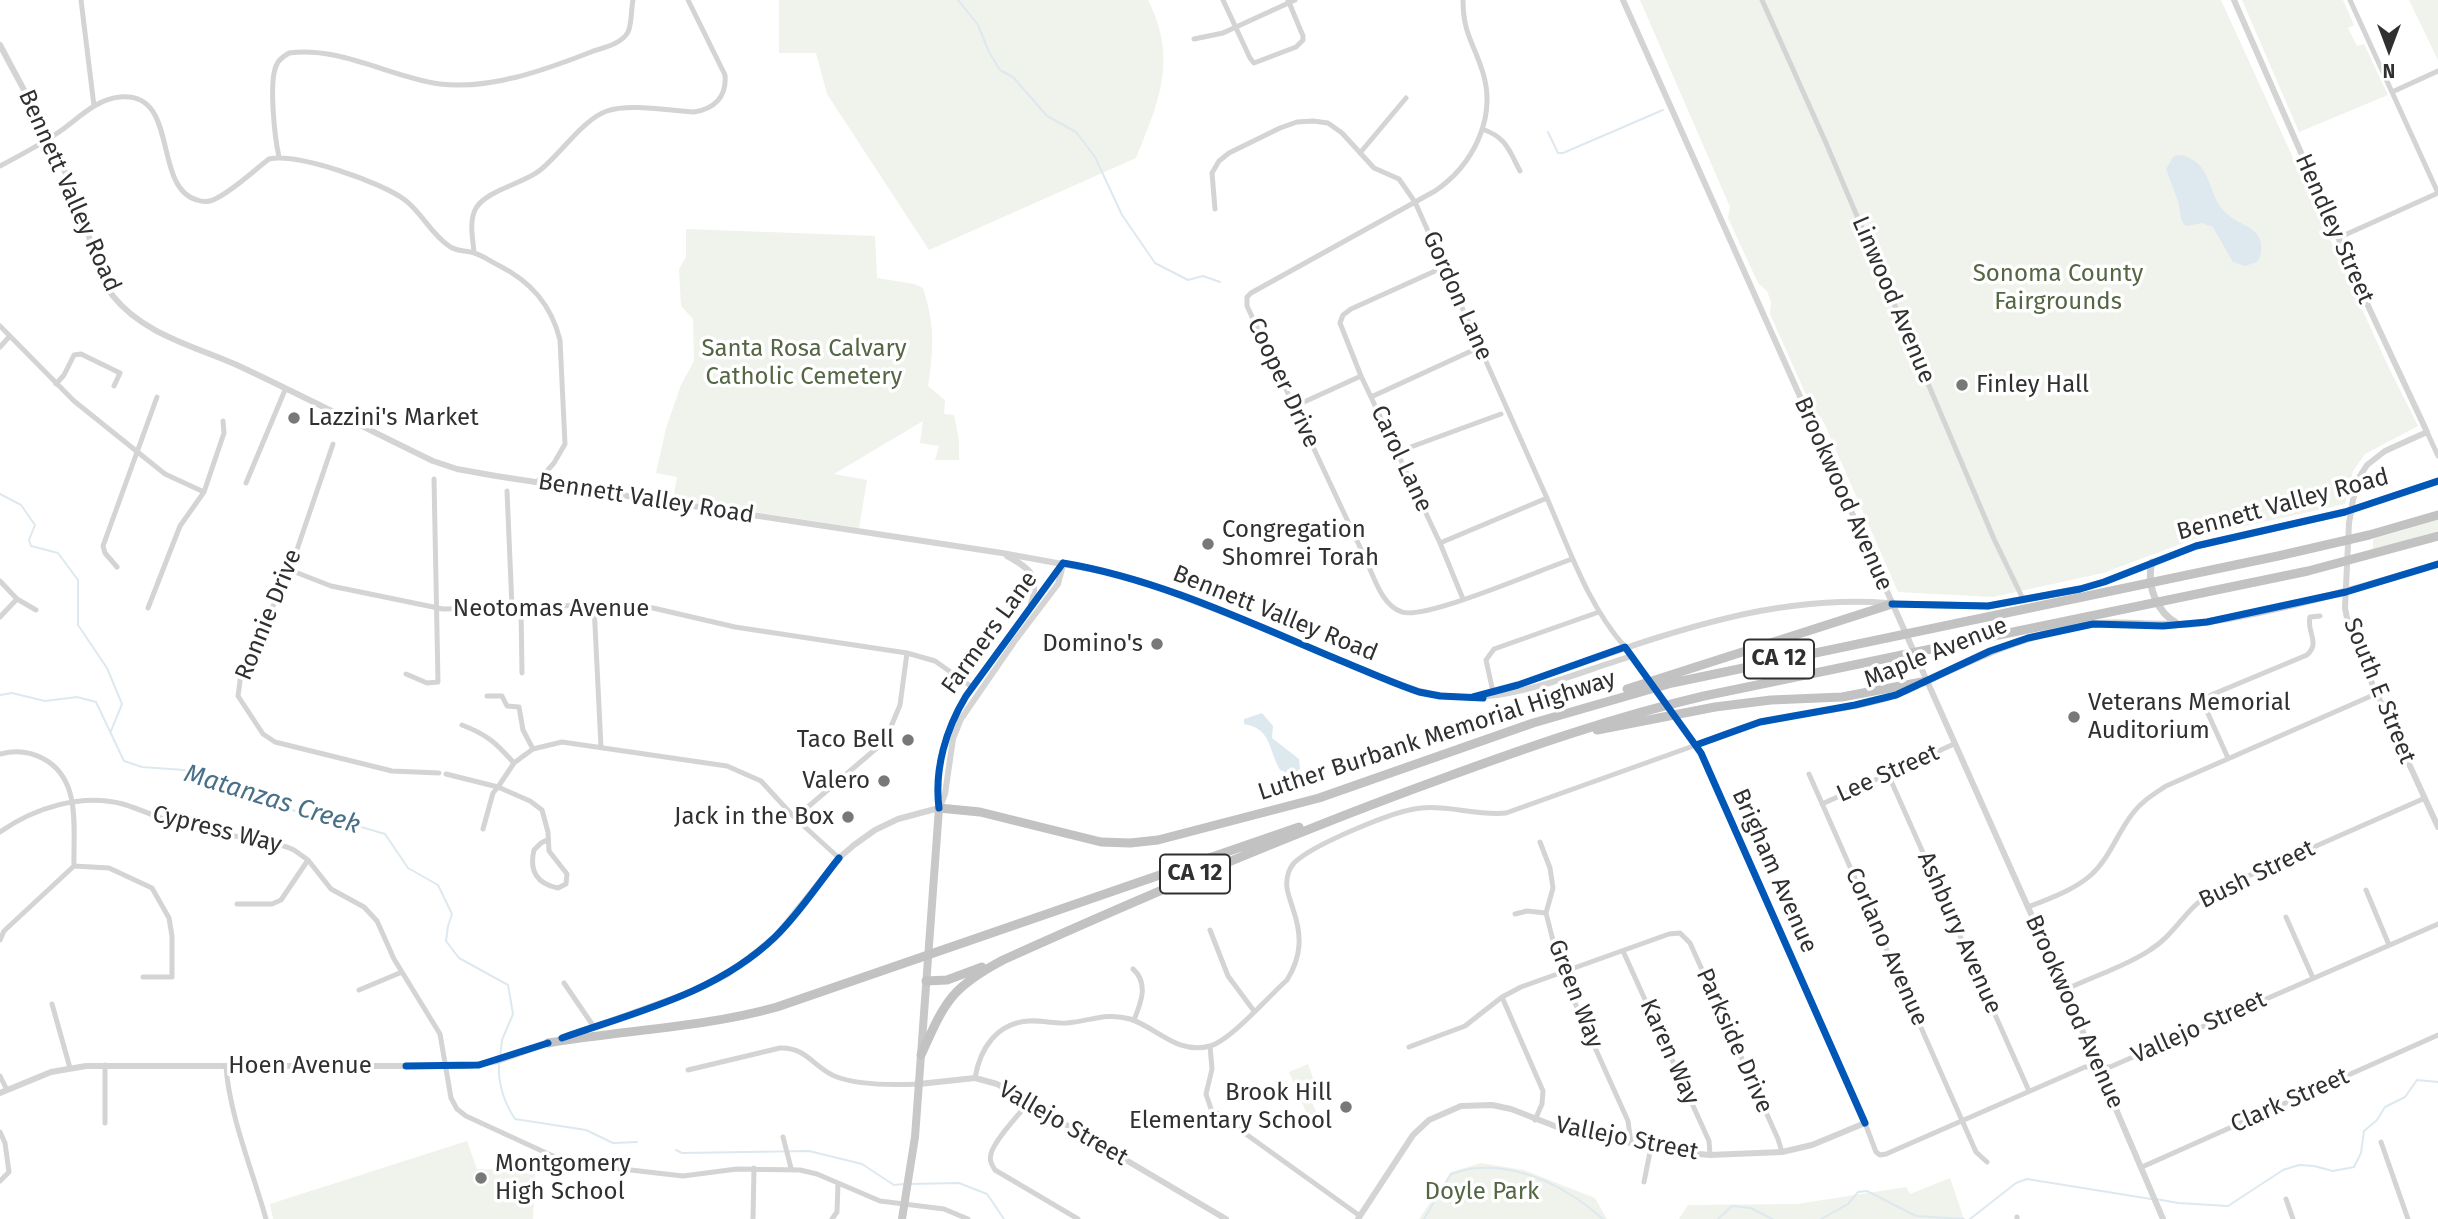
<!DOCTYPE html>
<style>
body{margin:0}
#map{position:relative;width:2438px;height:1219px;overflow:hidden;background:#fff;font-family:"Fira Sans",sans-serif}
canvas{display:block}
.north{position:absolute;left:2354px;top:14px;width:70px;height:70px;-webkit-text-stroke:5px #fff;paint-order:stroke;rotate:180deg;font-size:19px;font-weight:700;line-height:28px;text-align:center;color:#303030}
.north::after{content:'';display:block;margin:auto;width:24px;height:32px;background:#303030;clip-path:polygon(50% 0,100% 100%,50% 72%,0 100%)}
</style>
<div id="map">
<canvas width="2438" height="1219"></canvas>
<div class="north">N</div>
</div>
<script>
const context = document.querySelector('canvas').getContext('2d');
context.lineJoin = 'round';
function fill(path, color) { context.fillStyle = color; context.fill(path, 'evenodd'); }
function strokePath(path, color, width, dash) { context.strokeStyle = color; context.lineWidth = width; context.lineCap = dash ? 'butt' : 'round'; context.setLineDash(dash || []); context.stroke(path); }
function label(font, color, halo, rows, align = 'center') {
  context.font = font + ' "Fira Sans",sans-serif'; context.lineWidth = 7; context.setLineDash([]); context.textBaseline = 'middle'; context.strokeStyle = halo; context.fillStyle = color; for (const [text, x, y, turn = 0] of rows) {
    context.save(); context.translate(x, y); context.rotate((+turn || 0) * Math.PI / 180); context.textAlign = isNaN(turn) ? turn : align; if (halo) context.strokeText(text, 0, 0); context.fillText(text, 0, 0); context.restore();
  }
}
fill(new Path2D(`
 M 779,0 L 1148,0 C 1178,59 1159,102 1136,158 L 929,250 L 827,94 L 816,53 L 779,53 Z
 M 1640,0 L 2221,0 L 2388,366 L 2418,426 L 2365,454 L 2353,471 L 2345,504 L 2205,535 L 2103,573 L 1993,597 L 1898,592 L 1825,425 L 1820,416 L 1816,417 L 1770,314 L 1771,302 L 1767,291 L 1758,283 L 1728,218 L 1730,207 Z
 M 2242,0 L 2343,0 L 2354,25 L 2348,28 L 2357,46 L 2364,44 L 2388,95 L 2299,132 Z
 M 2409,0 L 2438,0 L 2438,60 Z
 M 686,229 L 875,236 L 877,278 L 914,284 L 923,288 C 935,326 934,347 928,386 L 945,400 L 944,414 L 954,415 L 959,440 L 959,460 L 935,460 L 939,446 L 920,443 L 923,421 L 834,474 L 867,480 L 859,528 L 673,499 L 677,477 L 656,473 L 666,428 L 681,385 L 694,361 L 693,319 L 681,306 L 679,269 L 686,257 Z
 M 2438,520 L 2438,531 L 2373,550 L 2373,539 Z
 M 1232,552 L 1247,556 L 1241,565 L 1234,568 L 1221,563 Z
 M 1308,1064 L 1317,1089 L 1304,1094 L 1308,1093 L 1318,1116 L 1309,1119 L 1289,1072 Z
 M 467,1141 L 477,1169 L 535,1171 L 533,1219 L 273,1219 L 270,1204 Z
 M 1481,1163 L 1524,1170 L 1595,1198 L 1607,1219 L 1419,1219 L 1451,1172 Z
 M 1950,1178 L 1964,1219 L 1679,1219 L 1688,1205 L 1797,1204 L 1906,1187 L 1910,1194 Z`), '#f0f2ec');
fill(new Path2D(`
 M 2182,155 C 2215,165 2206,196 2227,214 C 2236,223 2251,225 2258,236 C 2263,244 2262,256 2257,262 L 2245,266 L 2233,262 L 2213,227 L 2202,223 L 2186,226 L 2182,222 L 2178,201 L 2166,169 L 2174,156 Z
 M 1262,713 L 1273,726 L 1272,738 L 1299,759 L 1300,769 L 1293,775 L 1280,770 C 1268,749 1272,729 1244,724 L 1244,719 Z`), '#dde9ef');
strokePath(new Path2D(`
 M 958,0 L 978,25 L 989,52 L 1000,70 L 1013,77 L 1047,116 L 1076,132 L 1095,157 L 1122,215 L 1155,263 L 1188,280 L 1203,276 L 1220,282
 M 1548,132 L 1558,153 L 1563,153 L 1663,110
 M 0,494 L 21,505 L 35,525 L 29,540 L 31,546 L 58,553 L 78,580 L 78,625 L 107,668 L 122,704 L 111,731
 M 0,695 L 12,693 L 45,701 L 77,697 L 96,702 L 124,761 L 142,767 L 198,771 L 277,807 L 334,819 L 385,834 L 408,868 L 438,885 L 452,914 L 448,926 L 446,941 L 459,958 L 508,985 L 513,1014 L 502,1040 L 500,1059
 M 499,1065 C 498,1085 504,1102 515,1119 L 586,1130 L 613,1143 L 637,1142
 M 676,1150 L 682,1153 L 809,1151 L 862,1164 L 894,1185 L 904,1184
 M 909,1184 L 959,1183 L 987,1194 L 1004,1219
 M 2156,1199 L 2178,1203 L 2228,1206 L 2283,1170 L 2299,1165 L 2314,1166 L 2333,1171 L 2354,1167 L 2361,1153 L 2364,1131 L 2377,1120 L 2385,1107 L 2405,1097 L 2417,1080 L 2438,1082
 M 1424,1219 L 1451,1174 C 1459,1172 1469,1168 1478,1168 C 1525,1165 1569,1189 1603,1219
 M 1718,1219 L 1732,1206 L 1751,1208 L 1772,1219
 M 1821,1219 L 1848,1204 L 1858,1192 L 1867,1191 L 1916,1216 L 1964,1219
 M 1970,1219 L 2016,1183 L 2027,1179 L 2151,1199`), '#dde9ef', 2);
strokePath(new Path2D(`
 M 81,0 L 94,106
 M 1223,0 L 1250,58 L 1254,63 L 1296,47 L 1303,40 L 1303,36 L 1288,0
 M 1463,0 C 1463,34 1474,43 1483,73 C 1497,119 1472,166 1435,191 L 1251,293 L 1247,297 L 1247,306 L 1366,560 C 1374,577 1382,606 1402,612 C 1426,620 1542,569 1572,559
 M 1762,0 L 1826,143 L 1994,539 L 2024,601
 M 1194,39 L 1223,33 L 1295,0
 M 2392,92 L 2438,71
 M 1482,129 C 1506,137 1509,150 1520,171
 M 1360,153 L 1406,98
 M 279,157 C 275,139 268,80 277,64 C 279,59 284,56 289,53 C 340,46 390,77 440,84 C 490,90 545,70 591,52 C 602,48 622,44 628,32 C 632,24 631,9 633,0
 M 0,166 C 19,156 38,146 56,134 C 76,121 95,99 120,97 C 180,91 152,188 197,200 C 203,202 211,202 217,198 C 236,188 252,172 269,159 C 298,153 381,182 405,200 C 422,213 431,234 449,246 C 457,252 465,250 474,253 C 482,255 490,261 498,265 C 530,281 551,304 560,340 L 565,444 L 554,463 L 537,482
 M 1215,209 L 1212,173 L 1219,161 L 1229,153 L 1280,128 L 1297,122 L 1313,121 L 1328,123 L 1342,133 L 1374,168 L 1399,179 L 1415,202 C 1458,300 1503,398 1546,496 C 1569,548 1587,604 1625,647
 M 2338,238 L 2438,193 L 2350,0
 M 474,253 C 473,239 469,223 475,210 C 484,191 522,184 539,171 C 560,155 583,119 607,111 C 630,103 670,111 694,112 C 714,109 727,97 725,75 L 688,0
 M 1444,267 L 1351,309 L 1343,315 L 1340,323 L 1361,376 L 1440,543 L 1463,599
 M 0,326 L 74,401 L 165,474 L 204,492
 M 0,347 L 9,337
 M 56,384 L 64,375 L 74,355 L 81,354 L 120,373 L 114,386
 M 1371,397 L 1480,347
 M 1293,407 L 1361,376
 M 2427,432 L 2438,456
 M 333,444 L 290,570 L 241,674 L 238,696 L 263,734 L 275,742 L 392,771 L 439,773
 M 1397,452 L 1501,414
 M 246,483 L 285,390
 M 507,491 L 512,607
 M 1440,543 L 1547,498
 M 117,567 L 105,553 L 103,546 L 157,397
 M 290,570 L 331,586 L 443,609 L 594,605 L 653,608 L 735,627 L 907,653 L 935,661 L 972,687
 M 0,581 L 17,599 L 36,610
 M 594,605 L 601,747
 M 521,607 L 522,673
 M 148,608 L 180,526 L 204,492 L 224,433 L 223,421
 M 0,617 L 17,599
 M 406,674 L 427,683 L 438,682 L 434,479
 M 1493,692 L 1486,660 L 1494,649 L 1599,612
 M 487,696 L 502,696 L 507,706 L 519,707 L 523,730 L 533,749
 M 462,725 C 488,735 496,743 514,763
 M 0,754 C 15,750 29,751 42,758 C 82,778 73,828 74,866
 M 2228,758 L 2205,707 L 2205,699 L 2211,695 L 2307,655 C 2321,642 2306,632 2310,617 L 2320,616
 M 446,774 L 498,787 L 514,763 L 522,757 L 533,749 L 562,742 L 727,766 L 761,781 L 795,818 L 839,858
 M 1809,774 L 1976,1152 L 1987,1162
 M 1888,774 L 2029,1091
 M 1822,804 L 1954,744
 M 795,818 L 885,741 L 900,705 L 907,653
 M 483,829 L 493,793 L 498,787 L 530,801 L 542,810 L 548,832 L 549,851 L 567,874 L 566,884 L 558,888 C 537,884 529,871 534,850 L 541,843 L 547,840
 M 0,832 C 34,808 81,793 123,804 C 149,812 172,825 199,830 C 230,837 265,837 294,850 L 308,860 L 331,889 L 364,907 L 377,921 L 394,959 L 440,1034 L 451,1098 L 457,1109 L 466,1116 L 555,1157 L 578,1164 L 683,1176 L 737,1169 L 800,1170 L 817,1174 L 880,1201 L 944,1209 L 968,1219
 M 1540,842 L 1550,868 L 1553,888 L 1546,913 L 1561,972 L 1628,1121 L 1631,1143
 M 2366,890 L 2389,945
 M 237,904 L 272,904 L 281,900 L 308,860
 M 2028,907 C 2049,899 2074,890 2091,875 C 2110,858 2117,833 2133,813 C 2142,801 2154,794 2166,786 L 2378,693
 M 1515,914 L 1527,911 L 1546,913
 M 2286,917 L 2313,978
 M 1210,930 L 1228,976 L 1254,1011
 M 0,940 L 4,931 L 74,866 L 109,868 L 152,888 L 169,918 L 172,936 L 172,977 L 143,977
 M 1623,951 L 1709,1141 L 1710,1155
 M 1133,969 C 1149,983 1141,1003 1134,1020
 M 564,983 L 594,1027
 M 359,990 L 402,972
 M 2065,990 C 2093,976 2125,967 2150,950 C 2176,934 2186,907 2214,891 L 2425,798
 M 1502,997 L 1543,1091 L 1542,1104 L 1535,1120
 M 52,1004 L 70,1068
 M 1210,1046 L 1212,1069 L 1206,1094 L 1211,1109 L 1360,1216
 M 1409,1047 L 1465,1026 L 1502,997 L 1521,987 L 1669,934 L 1680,933 L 1690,943 L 1778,1139 L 1782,1152
 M 105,1065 L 105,1123
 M 226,1066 C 229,1114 253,1172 266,1219
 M 688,1070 L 780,1048 C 808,1047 814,1069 837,1077 C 858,1085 896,1085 919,1084
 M 0,1076 L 7,1090
 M 975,1078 C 980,1048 997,1023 1029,1021 C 1042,1020 1054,1024 1067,1023 C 1090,1021 1107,1012 1130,1019 C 1158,1028 1177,1055 1210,1046 C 1231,1040 1269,996 1287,980 C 1302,956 1302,935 1293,909 C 1291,902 1288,895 1287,888 C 1286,880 1288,870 1294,863 C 1312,845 1395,810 1421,808 C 1449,805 1477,816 1506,813 L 1696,745
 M 1028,1103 C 1019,1115 994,1140 991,1154 C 989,1161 992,1165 995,1170 L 1078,1219
 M 1865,1123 L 1876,1152 L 1880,1155 L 1886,1154 L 2085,1067 L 2110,1067 L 2438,924
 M 0,1132 L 5,1143 L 9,1172 L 0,1181
 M 783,1137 L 791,1168
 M 2381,1142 L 2408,1219
 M 2142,1167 L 2438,1035
 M 1644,1182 L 1651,1147
 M 2286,1199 L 2293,1219
 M 2017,1217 L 2017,1219
 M 753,1219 L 754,1168
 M 832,1219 L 837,1212 L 838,1183`), '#d4d4d4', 5);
strokePath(new Path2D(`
 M 1623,0 L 2065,990 L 2163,1219
 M 2234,0 L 2370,310 L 2427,432 L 2385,451 L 2367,465 L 2360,476 L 2353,500 L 2349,523 L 2345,608 L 2349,628 L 2371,681 L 2438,827
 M 0,45 C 28,98 58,151 80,207 C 92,236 92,271 113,296 C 143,334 194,346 237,365 C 303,396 367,429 433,461 L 457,469 L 496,476 L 1002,553 L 1106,572 L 1144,582 L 1222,612 L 1404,686 C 1484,716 1556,679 1632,656
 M 1007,556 C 1031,569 1040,576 1031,604
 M 1475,697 C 1490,691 1506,689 1521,684 C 1641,644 1758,593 1888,603
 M 1696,745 C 1718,737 1740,727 1762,722 C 1814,710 1872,710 1919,685
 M 940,807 L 945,794 L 953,739 L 961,719 L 1014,642 L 1058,584 L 1063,565
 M 939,808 C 934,769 946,729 966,696 L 1063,563
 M 563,1038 L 696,990 L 728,974 L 776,936 L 839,858 L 854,845 L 875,830 L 898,819 L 939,808
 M 919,1084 L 975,1078 L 997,1084 L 1226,1219
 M 0,1093 L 51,1072 L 86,1066 L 468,1066 L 498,1061 L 549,1043
 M 1358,1219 L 1413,1135 L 1429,1120 L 1461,1106 L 1492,1105 L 1511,1109 L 1565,1130 L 1677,1152 L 1710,1155 L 1782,1152 L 1812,1145 L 1865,1123 L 1701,753 L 1625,647`), '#d4d4d4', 6);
strokePath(new Path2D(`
 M 2152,562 C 2146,586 2157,613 2178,624
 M 1892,604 L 1988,606 L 2080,589 L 2104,582 L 2196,546 L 2345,512 L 2438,481
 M 1927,681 C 1982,655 2032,632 2093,624 C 2128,620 2164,628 2200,623 C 2281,611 2360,588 2438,564`), '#cecece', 7);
strokePath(new Path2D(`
 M 902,1219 L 915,1137 L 939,808`), '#c8c8c8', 8);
strokePath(new Path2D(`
 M 1627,689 L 1892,604
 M 1597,730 L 1715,707 L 1771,700 L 1842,697 L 1927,681
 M 939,808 L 980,812 L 1101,842 L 1130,843 L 1158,840 L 1319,798 L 1533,723 L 1672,683 L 2278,556 L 2369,535 L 2438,515
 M 926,981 L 947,980 L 982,967
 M 548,1043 C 624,1030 702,1028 777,1007 L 1299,827
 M 921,1055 C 945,1002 950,988 1003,960 C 1147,895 1292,833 1441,779 C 1528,747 1614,717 1704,696 L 2308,571 L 2438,536`), '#c2c2c2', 9);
strokePath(new Path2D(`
 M 1063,563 C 1159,579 1250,623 1339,660 C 1366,671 1392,683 1419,692 L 1440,696 L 1483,698
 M 1892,604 L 1988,606 L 2080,589 L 2104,582 L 2196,546 L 2345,512 L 2438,481
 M 1473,697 L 1518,685 L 1625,647 L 1701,753 L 1865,1123
 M 1696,745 L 1760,722 L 1855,705 L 1896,695 L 1990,651 L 2028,638 L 2093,624 L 2163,626 L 2207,622 L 2346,592 L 2438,564
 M 939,808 C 934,769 946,729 966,696 L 1063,563
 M 562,1038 C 636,1012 717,993 775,937 C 799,914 818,884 839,858
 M 406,1066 L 479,1065 L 548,1043`), '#0057b8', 7);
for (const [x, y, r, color] of [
 [1962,385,7,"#787878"],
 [294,418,7,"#787878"],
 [1208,544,7,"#787878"],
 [1157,644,7,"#787878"],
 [2074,717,7,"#787878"],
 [908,740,7,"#787878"],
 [884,781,7,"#787878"],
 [848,817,7,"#787878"],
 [1346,1107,7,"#787878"],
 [481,1178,7,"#787878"]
]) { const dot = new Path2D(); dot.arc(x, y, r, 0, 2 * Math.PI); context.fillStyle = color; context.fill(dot); strokePath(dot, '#fff', 2.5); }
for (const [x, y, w] of [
 [1779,659,70],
 [1195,874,70]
]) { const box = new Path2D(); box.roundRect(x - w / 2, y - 19.5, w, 39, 5); context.fillStyle = '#fff'; context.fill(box); strokePath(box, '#303030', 2); }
label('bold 23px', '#303030', null, [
 ["CA 12",1779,659],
 ["CA 12",1195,874]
]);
label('24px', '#303030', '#fff', [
 ["Bennett Valley Road",69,191,66],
 ["Hendley Street",2334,229,66],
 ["Gordon Lane",1457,296,66],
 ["Linwood Avenue",1893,300,67],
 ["Cooper Drive",1283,383,65],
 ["Carol Lane",1401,459,65],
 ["Brookwood Avenue",1843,494,66],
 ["Bennett Valley Road",646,499,9],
 ["Bennett Valley Road",2283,505,-15],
 ["Neotomas Avenue",551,609],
 ["Bennett Valley Road",1275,614,22],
 ["Ronnie Drive",269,615,-68],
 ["Farmers Lane",990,633,-54],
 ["Maple Avenue",1936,653,-22],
 ["South E Street",2379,691,68],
 ["Luther Burbank Memorial Highway",1437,736,-18],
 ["Lee Street",1888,774,-24],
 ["Cypress Way",217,830,14],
 ["Brigham Avenue",1774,871,66],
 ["Bush Street",2257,875,-26],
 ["Ashbury Avenue",1959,933,66],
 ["Corlano Avenue",1886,947,66],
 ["Green Way",1575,994,69],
 ["Brookwood Avenue",2074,1012,66],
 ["Vallejo Street",2199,1028,-24],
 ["Parkside Drive",1734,1041,66],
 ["Karen Way",1669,1052,66],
 ["Hoen Avenue",300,1066],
 ["Clark Street",2290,1101,-24],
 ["Vallejo Street",1063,1124,30],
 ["Vallejo Street",1627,1139,11]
]);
label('24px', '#546643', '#fff', [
 ["Sonoma County",2058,274],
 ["Fairgrounds",2058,302],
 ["Santa Rosa Calvary",804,349],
 ["Catholic Cemetery",804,377],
 ["Doyle Park",1482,1192]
]);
label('24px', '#303030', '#fff', [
 ["Finley Hall",1976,385],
 ["Lazzini's Market",308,418],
 ["Congregation",1222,530],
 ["Shomrei Torah",1222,558],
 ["Domino's",1143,644,"right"],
 ["Veterans Memorial",2088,703],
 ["Auditorium",2088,731],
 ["Taco Bell",894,740,"right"],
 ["Valero",870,781,"right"],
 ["Jack in the Box",834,817,"right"],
 ["Brook Hill",1332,1093,"right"],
 ["Elementary School",1332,1121,"right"],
 ["Montgomery",495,1164],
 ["High School",495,1192]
], 'left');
label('italic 26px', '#487088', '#fff', [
 ["Matanzas Creek",272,800,17]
]);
</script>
